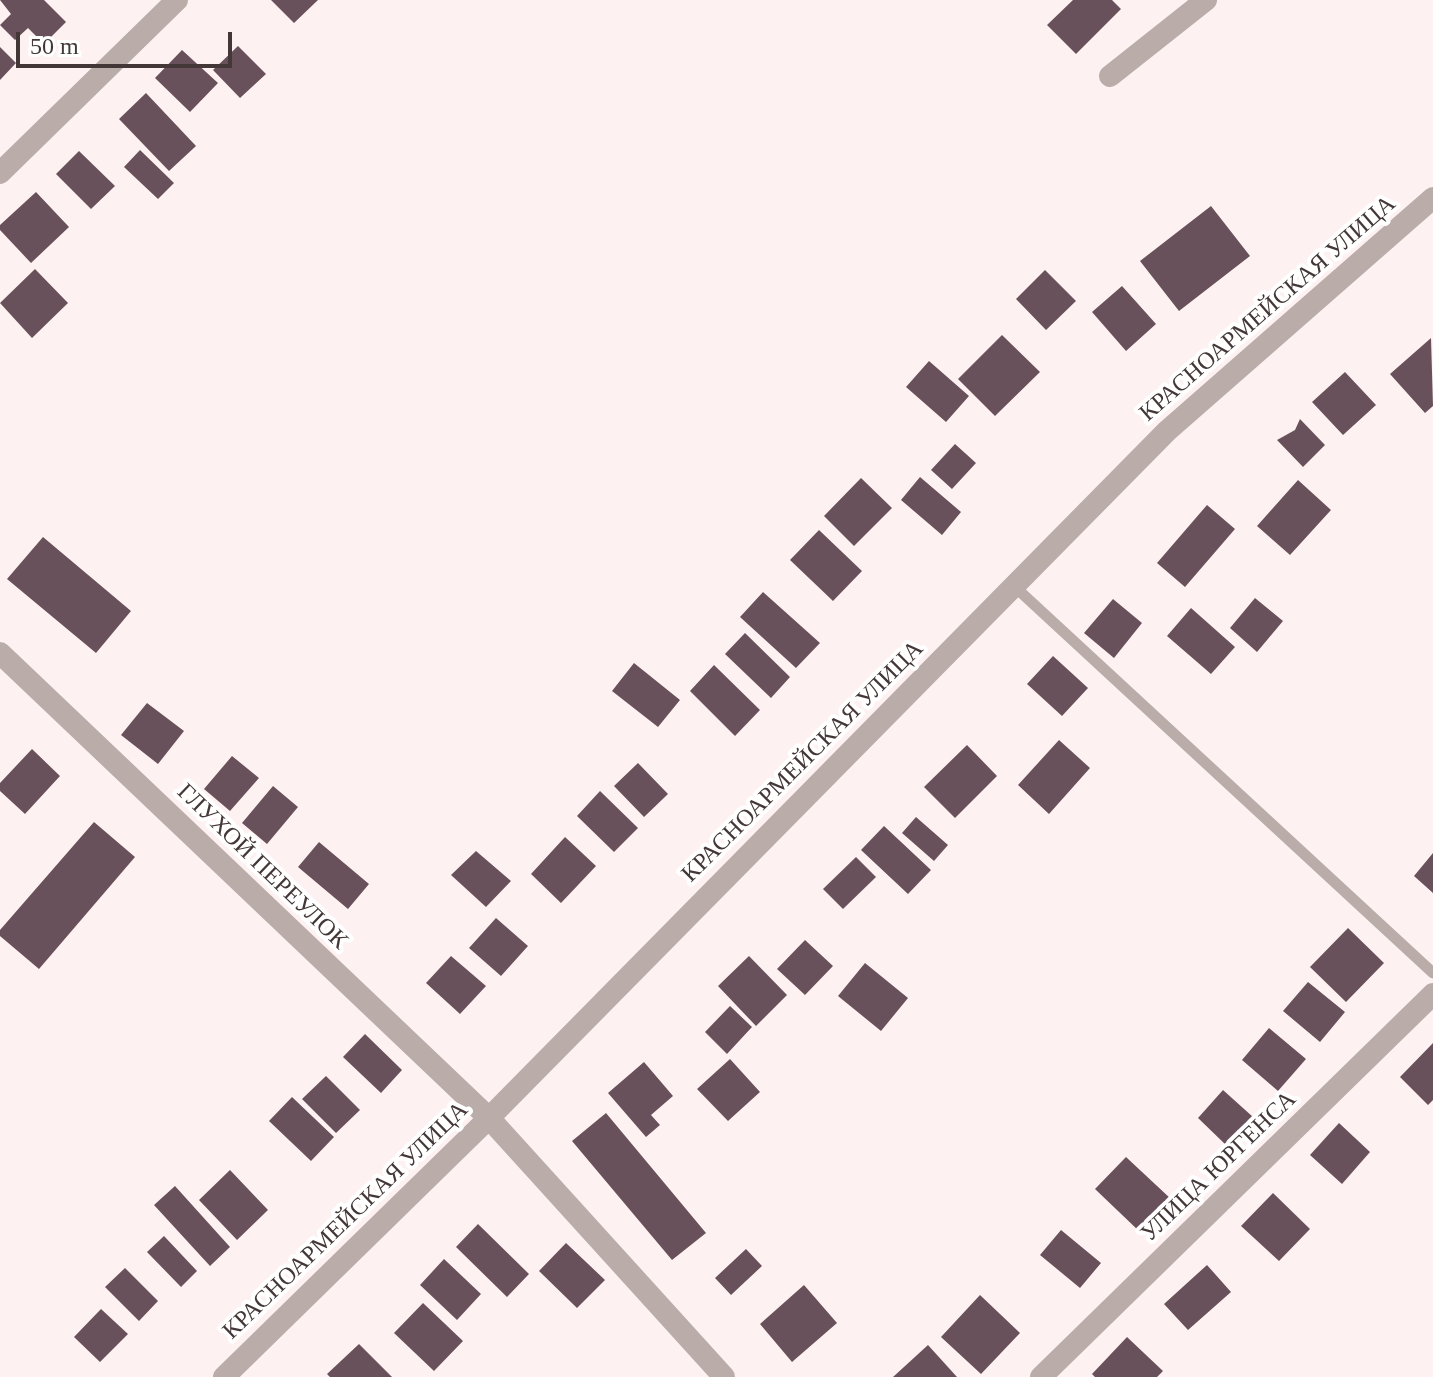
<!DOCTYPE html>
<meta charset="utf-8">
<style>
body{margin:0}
#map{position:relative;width:1433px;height:1377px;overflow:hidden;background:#fef1f1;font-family:"Times New Roman",serif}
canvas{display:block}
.scale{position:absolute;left:16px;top:32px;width:216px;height:36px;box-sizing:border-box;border:4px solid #433737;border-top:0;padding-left:10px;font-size:24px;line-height:28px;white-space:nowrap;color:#433737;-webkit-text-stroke:6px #fff;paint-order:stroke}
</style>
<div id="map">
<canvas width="1433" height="1377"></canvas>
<div class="scale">50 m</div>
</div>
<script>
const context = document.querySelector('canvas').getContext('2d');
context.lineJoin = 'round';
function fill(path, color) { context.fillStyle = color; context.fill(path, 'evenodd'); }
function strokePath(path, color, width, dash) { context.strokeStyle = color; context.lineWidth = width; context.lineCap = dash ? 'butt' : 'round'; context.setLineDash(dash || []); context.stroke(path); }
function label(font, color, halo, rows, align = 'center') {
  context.font = font + ' "Times New Roman",serif'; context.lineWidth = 8; context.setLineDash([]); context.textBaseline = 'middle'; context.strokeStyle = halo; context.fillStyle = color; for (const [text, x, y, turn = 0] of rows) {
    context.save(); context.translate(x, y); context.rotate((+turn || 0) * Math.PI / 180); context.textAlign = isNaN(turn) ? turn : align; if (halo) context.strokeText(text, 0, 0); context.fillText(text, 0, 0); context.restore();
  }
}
fill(new Path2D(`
 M 0,0 L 44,0 L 66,22 L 44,44 L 28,28 L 15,40 L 0,25 L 11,14 Z
 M 271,0 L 318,0 L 294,23 Z
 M 1073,0 L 1112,0 L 1121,9 L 1076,54 L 1047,25 Z
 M 238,46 L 266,74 L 240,98 L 213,70 Z
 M 0,47 L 16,63 L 0,80 Z
 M 182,50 L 218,83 L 190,112 L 155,78 Z
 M 146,93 L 196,146 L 169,171 L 119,119 Z
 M 140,150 L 174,183 L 158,199 L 124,167 Z
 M 79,151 L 115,186 L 91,209 L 56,174 Z
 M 36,192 L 69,227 L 31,263 L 0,230 L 0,225 Z
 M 1211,206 L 1250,256 L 1179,311 L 1140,261 Z
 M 35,269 L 68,303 L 32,338 L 0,303 Z
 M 1045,270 L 1076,301 L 1046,330 L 1016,299 Z
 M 1122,286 L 1156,324 L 1126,351 L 1092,312 Z
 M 1002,335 L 1040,372 L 995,416 L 958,379 Z
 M 1431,338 L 1433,406 L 1425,413 L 1390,374 Z
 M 929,361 L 969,396 L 946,422 L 906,387 Z
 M 1345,372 L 1376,405 L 1343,435 L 1312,402 Z
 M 1300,419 L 1325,445 L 1303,467 L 1277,440 L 1295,430 Z
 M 955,444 L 976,463 L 952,489 L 931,470 Z
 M 920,477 L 961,512 L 942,535 L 901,500 Z
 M 861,478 L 892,508 L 854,546 L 824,516 Z
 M 1298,480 L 1331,510 L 1290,555 L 1257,526 Z
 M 1207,505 L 1235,529 L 1185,587 L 1157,563 Z
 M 819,530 L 862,571 L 833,601 L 790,560 Z
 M 43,537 L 131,611 L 96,653 L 7,579 Z
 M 763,592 L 820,643 L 796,668 L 740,617 Z
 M 1255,598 L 1283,621 L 1257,652 L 1230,628 Z
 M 1113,599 L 1142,623 L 1114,658 L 1084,633 Z
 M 1191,608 L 1235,647 L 1211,674 L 1167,636 Z
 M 745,633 L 790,677 L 771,698 L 725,654 Z
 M 1053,656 L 1088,688 L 1062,716 L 1027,684 Z
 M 634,663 L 680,700 L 658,727 L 612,691 Z
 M 714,665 L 760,710 L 735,736 L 690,691 Z
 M 147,703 L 184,731 L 158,764 L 121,735 Z
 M 1059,740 L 1090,768 L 1049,814 L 1018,785 Z
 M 967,745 L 997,776 L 955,818 L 924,787 Z
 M 32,749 L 60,776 L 25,814 L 0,791 L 0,783 Z
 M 232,756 L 259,778 L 230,811 L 204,789 Z
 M 638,763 L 668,794 L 644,817 L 614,786 Z
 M 273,786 L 298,807 L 267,844 L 242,823 Z
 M 600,791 L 638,828 L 614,852 L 577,816 Z
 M 916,817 L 948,845 L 934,861 L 902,833 Z
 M 94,822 L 135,857 L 39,969 L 0,936 L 0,930 Z
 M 884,826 L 931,870 L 908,894 L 861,850 Z
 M 565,837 L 596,866 L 561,903 L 531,874 Z
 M 319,842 L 369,884 L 348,909 L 298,867 Z
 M 476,851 L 511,881 L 486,907 L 451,875 Z
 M 1433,853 L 1433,893 L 1414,876 Z
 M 856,857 L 876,877 L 843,909 L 823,889 Z
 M 496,918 L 528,946 L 501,976 L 469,948 Z
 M 1348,928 L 1384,963 L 1346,1002 L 1310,967 Z
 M 805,940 L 833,966 L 805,995 L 777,969 Z
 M 451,956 L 486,986 L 460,1014 L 426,983 Z
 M 749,956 L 787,995 L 756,1026 L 718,986 Z
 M 865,963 L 908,998 L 881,1031 L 838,996 Z
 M 1308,982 L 1345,1012 L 1320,1042 L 1283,1011 Z
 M 730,1006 L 752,1027 L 727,1054 L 705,1032 Z
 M 1269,1028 L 1306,1059 L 1278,1091 L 1242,1060 Z
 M 365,1034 L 402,1070 L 381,1093 L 343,1057 Z
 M 1433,1043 L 1433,1100 L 1428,1105 L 1400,1077 Z
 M 730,1059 L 760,1092 L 728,1121 L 697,1089 Z
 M 644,1062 L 673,1096 L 651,1115 L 660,1125 L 646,1137 L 608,1093 Z
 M 326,1076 L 360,1110 L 336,1133 L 302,1099 Z
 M 1223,1090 L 1253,1117 L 1227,1146 L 1198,1118 Z
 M 292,1097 L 334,1137 L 311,1161 L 269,1121 Z
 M 606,1113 L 706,1233 L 672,1260 L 572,1141 Z
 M 1339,1123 L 1370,1152 L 1342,1184 L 1310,1155 Z
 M 1126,1157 L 1171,1199 L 1140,1232 L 1095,1189 Z
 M 230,1170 L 268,1210 L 237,1240 L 199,1200 Z
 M 175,1186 L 230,1247 L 210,1266 L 154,1205 Z
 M 1273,1193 L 1310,1229 L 1279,1261 L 1241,1226 Z
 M 478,1224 L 529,1274 L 507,1297 L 456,1247 Z
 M 1061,1230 L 1101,1263 L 1080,1288 L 1040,1255 Z
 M 164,1236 L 197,1271 L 181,1287 L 147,1252 Z
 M 566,1243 L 605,1280 L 577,1308 L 539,1271 Z
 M 746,1249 L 762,1266 L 731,1295 L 715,1278 Z
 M 444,1259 L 481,1294 L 457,1320 L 420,1285 Z
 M 1207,1265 L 1231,1292 L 1188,1330 L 1164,1304 Z
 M 125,1268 L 158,1301 L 139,1321 L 105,1287 Z
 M 804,1285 L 837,1323 L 792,1362 L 760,1324 Z
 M 980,1295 L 1020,1333 L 981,1374 L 941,1337 Z
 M 423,1303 L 463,1341 L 434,1371 L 394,1333 Z
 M 101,1309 L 128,1334 L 100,1362 L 74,1337 Z
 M 1127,1337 L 1163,1371 L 1157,1377 L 1095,1377 L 1092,1374 Z
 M 359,1344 L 392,1377 L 330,1377 L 327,1374 Z
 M 928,1345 L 957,1377 L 893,1377 Z`), '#69515c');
strokePath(new Path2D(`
 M 1014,586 L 1433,973`), '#baada9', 11);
strokePath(new Path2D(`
 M 1110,76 L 1206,0
 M 0,173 L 177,0
 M 0,653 L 489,1118 L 724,1377
 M 224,1377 L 489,1118 L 1167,431 L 1433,198
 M 1041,1377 L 1433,994`), '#baada9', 22);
label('24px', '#433737', '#fff', [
 ["КРАСНОАРМЕЙСКАЯ УЛИЦА",1268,309,-41],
 ["КРАСНОАРМЕЙСКАЯ УЛИЦА",803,762,-45],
 ["ГЛУХОЙ ПЕРЕУЛОК",262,867,44],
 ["УЛИЦА ЮРГЕНСА",1219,1167,-44],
 ["КРАСНОАРМЕЙСКАЯ УЛИЦА",346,1221,-44]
]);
</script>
